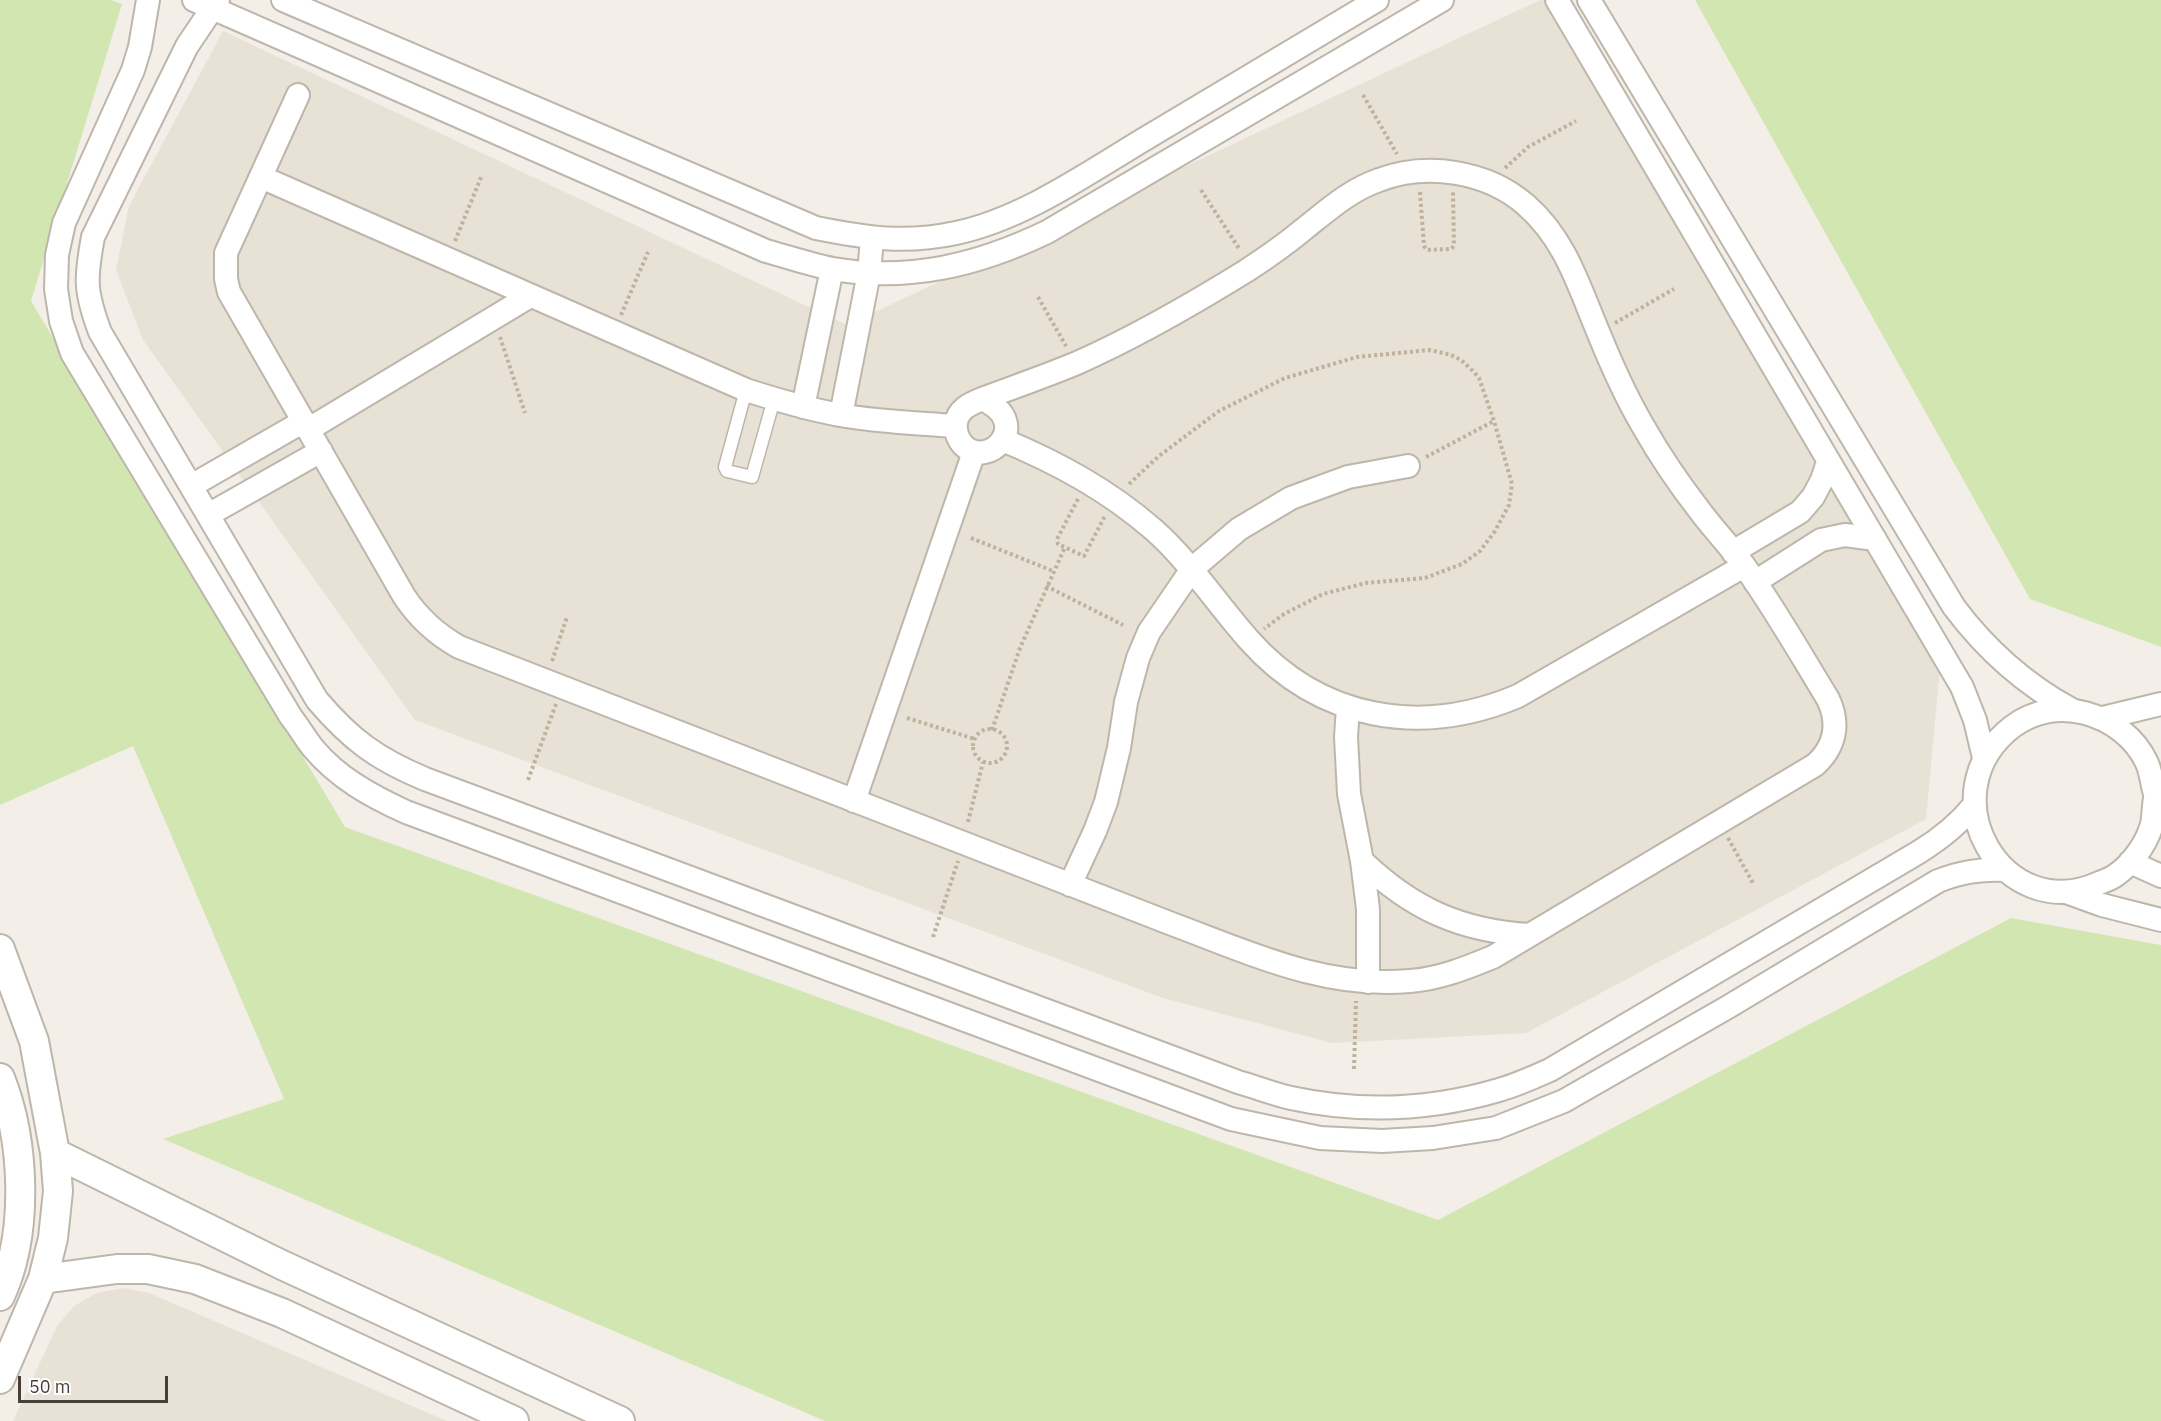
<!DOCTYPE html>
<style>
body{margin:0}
#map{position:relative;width:2161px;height:1421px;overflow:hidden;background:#f3efe8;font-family:"IBM Plex Sans",sans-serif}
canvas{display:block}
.scale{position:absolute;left:18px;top:1376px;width:150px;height:27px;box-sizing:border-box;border:3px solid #463f37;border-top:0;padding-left:8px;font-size:18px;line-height:21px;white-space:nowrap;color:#463f37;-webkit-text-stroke:4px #fff;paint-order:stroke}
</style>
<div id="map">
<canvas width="2161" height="1421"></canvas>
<div class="scale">50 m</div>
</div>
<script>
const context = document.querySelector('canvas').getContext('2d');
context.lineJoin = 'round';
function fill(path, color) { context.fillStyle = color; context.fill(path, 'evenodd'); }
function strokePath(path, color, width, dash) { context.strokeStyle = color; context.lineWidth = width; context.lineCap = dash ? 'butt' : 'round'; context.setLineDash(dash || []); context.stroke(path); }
fill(new Path2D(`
 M 1540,0 L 1546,0 L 1940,668 L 1926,819 L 1526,1033 L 1332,1043 L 1163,998 L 415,720 L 143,340 L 116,270 L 129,206 L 223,31 L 847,325 Z
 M 123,1288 L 149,1293 L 447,1421 L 13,1421 L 57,1326 L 74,1306 L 97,1293 Z`), '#e7e1d6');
fill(new Path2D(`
 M 0,0 L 111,0 L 122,4 L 31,301 L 345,827 L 1438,1220 L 2011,918 L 2161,945 L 2161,1421 L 825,1421 L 163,1139 L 284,1099 L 133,746 L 0,805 Z
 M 1695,0 L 2161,0 L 2161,647 L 2030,599 Z`), '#d2e6b2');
const service = new Path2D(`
 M 746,390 L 725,467 L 727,471 L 752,477 L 774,399`);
const minor = new Path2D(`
 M 148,0 L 140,47 L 133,70 L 64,223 L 57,255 L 56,289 L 61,321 L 72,353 L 291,717 C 299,727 305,738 313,748 C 338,778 371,796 406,812 L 1231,1119 L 1320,1138 L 1382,1141 L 1433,1138 L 1496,1128 L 1564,1101 L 1728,1007 L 1938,881 C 1961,872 1980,869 2005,870
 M 194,0 L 766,251 C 788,257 811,265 833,269 C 909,282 978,265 1047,232 L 1442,0
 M 218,0 L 187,46 L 93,237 C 85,279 85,292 100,332 L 317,700 C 351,740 377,759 425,779 L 1238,1082 C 1256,1087 1273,1094 1291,1098 C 1360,1113 1431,1110 1499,1090 C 1517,1085 1534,1077 1550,1070 L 1919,852 C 1940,839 1958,825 1974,805
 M 283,0 L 816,228 C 866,238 905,244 956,233 C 1022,219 1085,175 1143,140 C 1221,94 1299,47 1377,0
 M 1557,0 L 1962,687 L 1975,720 L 1984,758
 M 1589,0 L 1954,607 C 1987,651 2024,684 2072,710
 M 298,95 L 226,253 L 226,279 L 229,292 L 404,596 C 419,619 436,634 459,647 L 1172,924 C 1250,953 1325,989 1410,981 C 1439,979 1466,968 1493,957 L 1815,765 C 1835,747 1840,724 1828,699 C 1801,655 1775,609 1745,567 C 1731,547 1714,530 1700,511 C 1679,484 1660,456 1643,426 C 1626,397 1612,366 1599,334 C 1579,287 1566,240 1526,205 C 1487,171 1427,162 1379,180 C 1350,190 1328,210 1304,229 C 1286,244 1266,258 1246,271 C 1191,305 1136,337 1077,363 C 1046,376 1014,387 982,399
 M 261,177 L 746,390 C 777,400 808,409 840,415 C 878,422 917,423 955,426
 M 982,399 C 1035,423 988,471 963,445 C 957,438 955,431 956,423 C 958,409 970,404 982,399 Z
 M 803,407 L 832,269
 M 841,415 L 869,273 L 872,239
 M 309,429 L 530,296
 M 1003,440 C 1058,463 1108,490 1154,530 C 1190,562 1217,604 1249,640 C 1320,720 1421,737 1518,696 L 1744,566
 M 191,486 L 304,421
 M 208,515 L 321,451
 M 1733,552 L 1800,512 L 1813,497 L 1822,480 L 1828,462
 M 1755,582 L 1821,540 L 1845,535 L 1875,539
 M 1348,707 L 1346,737 L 1349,794 L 1362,861 L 1368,909 L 1368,982
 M 2103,718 L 2161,704
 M 2155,794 C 2152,784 2151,772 2147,763 C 2135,737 2111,720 2085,713 C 2060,706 2033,711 2012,727 C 1926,794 2003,927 2099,883 C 2104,881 2111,879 2116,875 C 2132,864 2147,843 2152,824 C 2155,809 2152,797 2161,785
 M 854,801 L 974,452
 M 1362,861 C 1412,909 1461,931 1530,935
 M 2130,862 L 2161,876
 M 1070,885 L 1095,831 L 1106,802 L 1119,748 L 1126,702 L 1138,658 L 1149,632 L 1192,569 L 1239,529 L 1291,498 L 1348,477 L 1408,466
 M 2066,892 L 2102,905 L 2161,920`);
const tertiary = new Path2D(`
 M 0,949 L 34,1041 L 55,1153 L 58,1191 L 53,1238 L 43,1279 L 0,1379
 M 0,1078 C 25,1141 29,1234 0,1296
 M 55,1153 L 280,1264 L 620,1421
 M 43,1279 L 117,1269 L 148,1269 L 195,1279 L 282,1313 L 514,1421`);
strokePath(service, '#beb6ab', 15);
strokePath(minor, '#beb6ab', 26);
strokePath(tertiary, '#beb6ab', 32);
strokePath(new Path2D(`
 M 1363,95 L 1397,154
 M 1505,168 L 1528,147 L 1576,121
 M 1201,190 L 1240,250
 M 1420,192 L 1424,246 L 1427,250 L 1451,249 L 1454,246 L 1453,192
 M 455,241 L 482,175
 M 1038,297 L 1066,346
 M 621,315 L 648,252
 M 1615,323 L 1674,289
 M 500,337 L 525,413
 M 1426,457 L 1494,421
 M 1129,484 L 1159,456 L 1219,411 L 1285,378 L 1357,357 L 1430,350 L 1451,355 L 1461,360 L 1474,372 L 1479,378 L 1494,421 L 1512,484 L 1509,505 L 1495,531 L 1480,551 L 1462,564 L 1425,578 L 1366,583 L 1323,594 L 1284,614 L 1264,629
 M 1078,499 L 1057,539 L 1058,544 L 1084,556 L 1105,516
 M 971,538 L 1053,571
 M 1046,586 L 1123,625
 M 552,661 L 567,617
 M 907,718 L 975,739
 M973 746a17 17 0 1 1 34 0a17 17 0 1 1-34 0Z
 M 992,730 L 1020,648 L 1065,547
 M 528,780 L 556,704
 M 968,822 L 983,762
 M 1728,838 L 1754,885
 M 933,937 L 958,861
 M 1354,1069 L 1356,1001`), '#bfb19c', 4, [3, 3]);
strokePath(service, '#fff', 12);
strokePath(minor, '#fff', 22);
strokePath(tertiary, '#fff', 28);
</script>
